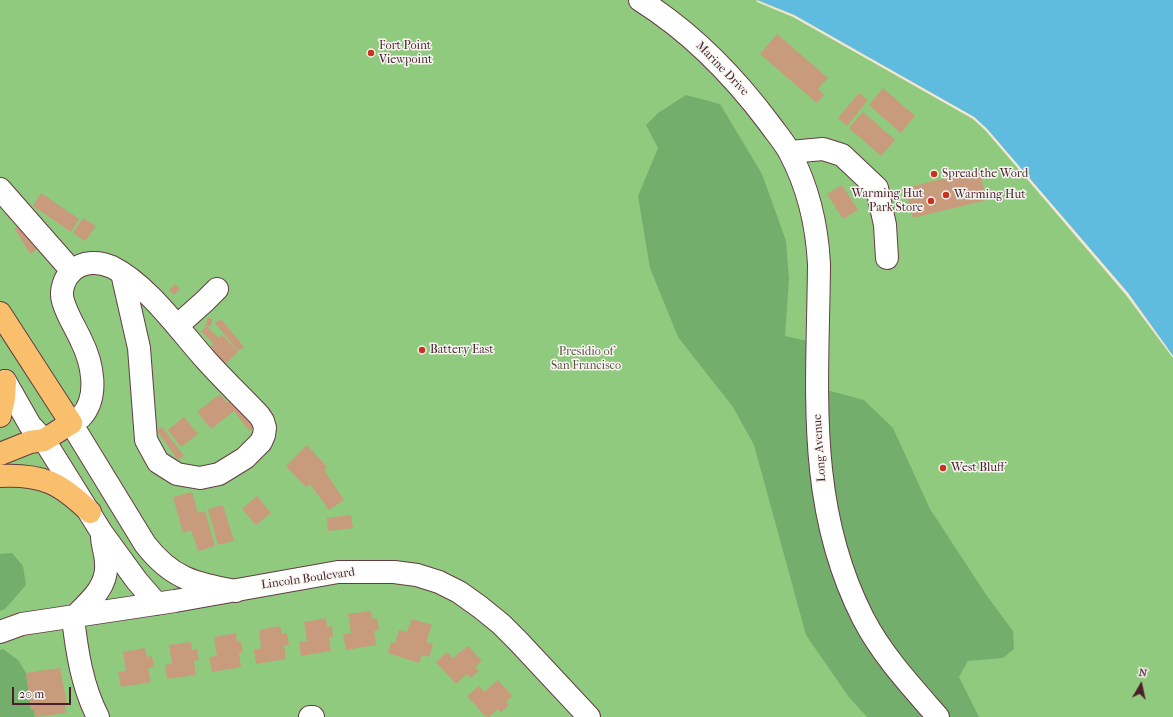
<!DOCTYPE html>
<style>
body{margin:0}
#map{position:relative;width:1173px;height:717px;overflow:hidden;background:#f4e6d2;font-family:"IM FELL French Canon",serif}
canvas{display:block}
.north{position:absolute;left:1121px;top:665px;width:40px;height:40px;-webkit-text-stroke:3px #f6f6f2;paint-order:stroke;rotate:9deg;font-size:11px;font-weight:700;line-height:16px;text-align:center;color:#4a1f2b}
.north::after{content:'';display:block;margin:auto;width:14px;height:18px;background:#4a1f2b;clip-path:polygon(50% 0,100% 100%,50% 72%,0 100%)}
.scale{position:absolute;left:12px;top:687px;width:59px;height:18px;box-sizing:border-box;border:2px solid #4a1f2b;border-top:0;padding-left:5px;font-size:12px;line-height:14px;white-space:nowrap;color:#4a1f2b;-webkit-text-stroke:3px #f6f6f2;paint-order:stroke}
</style>
<div id="map">
<canvas width="1173" height="717"></canvas>
<div class="north">N</div>
<div class="scale">20 m</div>
</div>
<script>
const context = document.querySelector('canvas').getContext('2d');
context.lineJoin = 'round';
function fill(path, color) { context.fillStyle = color; context.fill(path, 'evenodd'); }
function strokePath(path, color, width, dash) { context.strokeStyle = color; context.lineWidth = width; context.lineCap = dash ? 'butt' : 'round'; context.setLineDash(dash || []); context.stroke(path); }
function label(font, color, halo, rows, align = 'center') {
  context.font = font + ' "IM FELL French Canon",serif'; context.lineWidth = 3; context.setLineDash([]); context.textBaseline = 'middle'; context.strokeStyle = halo; context.fillStyle = color; for (const [text, x, y, turn = 0] of rows) {
    context.save(); context.translate(x, y); context.rotate((+turn || 0) * Math.PI / 180); context.textAlign = isNaN(turn) ? turn : align; if (halo) context.strokeText(text, 0, 0); context.fillText(text, 0, 0); context.restore();
  }
}
fill(new Path2D(`
 M 0,0 L 758,0 L 794,15 L 974,117 L 1128,293 L 1173,356 L 1173,717 L 0,717 Z`), '#90ca7e');
fill(new Path2D(`
 M 686,95 L 720,104 L 762,174 L 786,241 L 789,279 L 785,336 L 808,341 L 808,385 L 864,400 L 893,428 L 930,509 L 987,596 L 1013,631 L 1014,649 L 1003,658 L 968,661 L 959,677 L 979,717 L 867,717 L 848,696 L 806,635 L 754,445 L 733,407 L 678,337 L 650,268 L 638,196 L 658,148 L 646,125 L 658,113 Z
 M 12,553 L 23,566 L 26,585 L 5,609 L 0,611 L 0,554 Z
 M 3,649 L 18,660 L 26,673 L 31,710 L 34,709 L 35,717 L 0,717 L 0,650 Z`), '#74ae6d');
fill(new Path2D(`
 M 758,0 L 1173,0 L 1173,356 L 1128,293 L 987,129 L 974,117 L 794,15 Z`), '#60bcde');
fill(new Path2D(`
 M 756,0 L 794,15 L 974,117 L 987,129 L 1128,293 L 1173,356 L 1173,358 L 1126,295 L 986,131 L 973,119 L 793,17 L 757,2 Z`), '#f4e6d2');
fill(new Path2D(`
 M 777,34 L 828,78 L 818,89 L 824,95 L 817,103 L 760,54 Z
 M 883,88 L 915,116 L 901,133 L 869,105 Z
 M 859,93 L 868,100 L 847,126 L 838,118 Z
 M 863,112 L 895,140 L 881,156 L 849,128 Z
 M 979,170 L 987,200 L 913,218 L 905,188 Z
 M 842,185 L 858,210 L 843,219 L 827,194 Z
 M 41,193 L 79,219 L 71,232 L 33,206 Z
 M 83,218 L 96,226 L 85,241 L 73,233 Z
 M 25,223 L 40,247 L 30,254 L 15,229 Z
 M 175,284 L 180,289 L 174,295 L 169,290 Z
 M 208,318 L 213,319 L 210,327 L 205,325 Z
 M 221,319 L 244,347 L 238,351 L 215,323 Z
 M 206,326 L 219,338 L 222,335 L 238,352 L 225,364 L 209,348 L 214,344 L 201,331 Z
 M 220,394 L 227,403 L 233,399 L 255,426 L 249,431 L 234,411 L 211,429 L 197,412 Z
 M 184,417 L 198,434 L 181,447 L 168,430 Z
 M 162,427 L 184,456 L 178,460 L 157,431 Z
 M 307,445 L 327,467 L 324,470 L 344,500 L 329,510 L 310,484 L 306,487 L 286,466 Z
 M 192,492 L 198,513 L 205,511 L 215,546 L 198,551 L 191,530 L 183,533 L 173,497 Z
 M 257,496 L 271,513 L 256,525 L 242,509 Z
 M 223,505 L 234,541 L 218,545 L 208,509 Z
 M 351,515 L 353,528 L 328,531 L 327,518 Z
 M 371,611 L 372,619 L 377,618 L 379,630 L 374,631 L 376,645 L 346,650 L 343,634 L 351,633 L 348,614 Z
 M 326,618 L 327,627 L 332,626 L 333,637 L 329,637 L 331,651 L 301,656 L 299,642 L 307,641 L 304,622 Z
 M 412,619 L 432,625 L 426,642 L 433,644 L 429,657 L 422,655 L 419,663 L 388,653 L 391,642 L 395,643 L 399,630 L 407,632 Z
 M 280,626 L 282,634 L 287,633 L 289,645 L 284,646 L 286,659 L 256,664 L 254,650 L 261,648 L 259,630 Z
 M 236,633 L 237,642 L 241,641 L 243,652 L 239,653 L 241,667 L 212,672 L 209,657 L 217,656 L 214,637 Z
 M 191,642 L 192,650 L 197,649 L 199,660 L 194,661 L 196,675 L 167,679 L 165,665 L 172,664 L 169,645 Z
 M 468,646 L 482,661 L 475,667 L 479,671 L 471,678 L 467,674 L 456,684 L 436,662 L 447,652 L 453,658 Z
 M 145,648 L 147,657 L 152,656 L 154,667 L 148,668 L 151,682 L 121,687 L 118,672 L 126,671 L 123,652 Z
 M 60,668 L 67,704 L 65,705 L 66,713 L 35,717 L 34,709 L 31,710 L 26,673 Z
 M 498,680 L 512,696 L 506,702 L 509,705 L 501,712 L 498,709 L 489,717 L 486,717 L 467,696 L 479,686 L 484,692 Z`), '#c89b7d');
const minor = new Path2D(`
 M 640,0 C 691,32 733,75 769,123 C 776,133 785,143 790,153 C 808,187 817,226 819,264 C 818,387 805,504 863,618 C 882,655 911,686 938,717
 M 790,152 L 823,149 L 842,155 L 877,188 L 885,225 L 887,258
 M 0,189 L 72,271
 M 122,273 L 139,348 L 146,440 L 158,462 L 177,474 L 200,478 L 219,474 L 245,458 L 261,442 L 264,435 L 265,428 L 263,421 L 259,415 C 241,396 223,379 206,360 C 180,331 148,285 112,267 C 99,261 83,261 72,271 C 64,278 60,291 63,301 C 67,315 75,327 81,340 C 92,362 100,396 81,417 C 78,419 74,421 71,423 L 145,544 C 172,579 194,583 236,591
 M 177,326 L 205,301 L 217,289
 M 0,384 L 5,381 L 30,425 L 44,440 L 102,533 L 137,581 L 157,604
 M 73,618 C 77,652 82,686 98,717
 M 73,618 C 88,603 108,587 106,564 C 106,554 102,545 102,536
 M 0,632 L 22,624 L 175,601 L 338,572 L 394,572 L 417,575 L 439,582 L 459,592 L 480,607 L 501,624 L 518,641 L 589,717
 M 310,717 L 313,717`);
const major = new Path2D(`
 M 0,313 L 71,423`);
const highway = new Path2D(`
 M 0,416 L 4,398 L 5,381
 M 0,454 L 30,442 L 44,440 L 71,423
 M 0,476 C 43,474 60,483 90,512`);
strokePath(minor, '#643d44', 24);
strokePath(major, '#643d44', 24);
strokePath(highway, '#643d44', 24);
strokePath(minor, '#fff', 22);
strokePath(major, '#f9bf6d', 22);
strokePath(highway, '#f9bf6d', 22);
for (const [x, y, r, color] of [
 [371,53,4,"#c8321e"],
 [934,174,4,"#c8321e"],
 [946,195,4,"#c8321e"],
 [931,201,4,"#c8321e"],
 [422,350,4,"#c8321e"],
 [943,468,4,"#c8321e"]
]) { const dot = new Path2D(); dot.arc(x, y, r, 0, 2 * Math.PI); context.fillStyle = color; context.fill(dot); strokePath(dot, '#f6f6f2', 1.5); }
label('12px', '#4a1f2b', '#f6f6f2', [
 ["Fort Point",379,46],
 ["Viewpoint",379,60],
 ["Spread the Word",942,174],
 ["Warming Hut",923,194,"right"],
 ["Park Store",923,208,"right"],
 ["Warming Hut",954,195],
 ["Battery East",430,350],
 ["West Bluff",951,468]
], 'left');
label('12px', '#4a1f2b', '#f6f6f2', [
 ["Marine Drive",722,69,46],
 ["Long Avenue",820,448,-94],
 ["Lincoln Boulevard",308,579,-8]
]);
label('12px', '#5f5244', '#f6f6f2', [
 ["Presidio of",586,352],
 ["San Francisco",586,366]
]);
</script>
